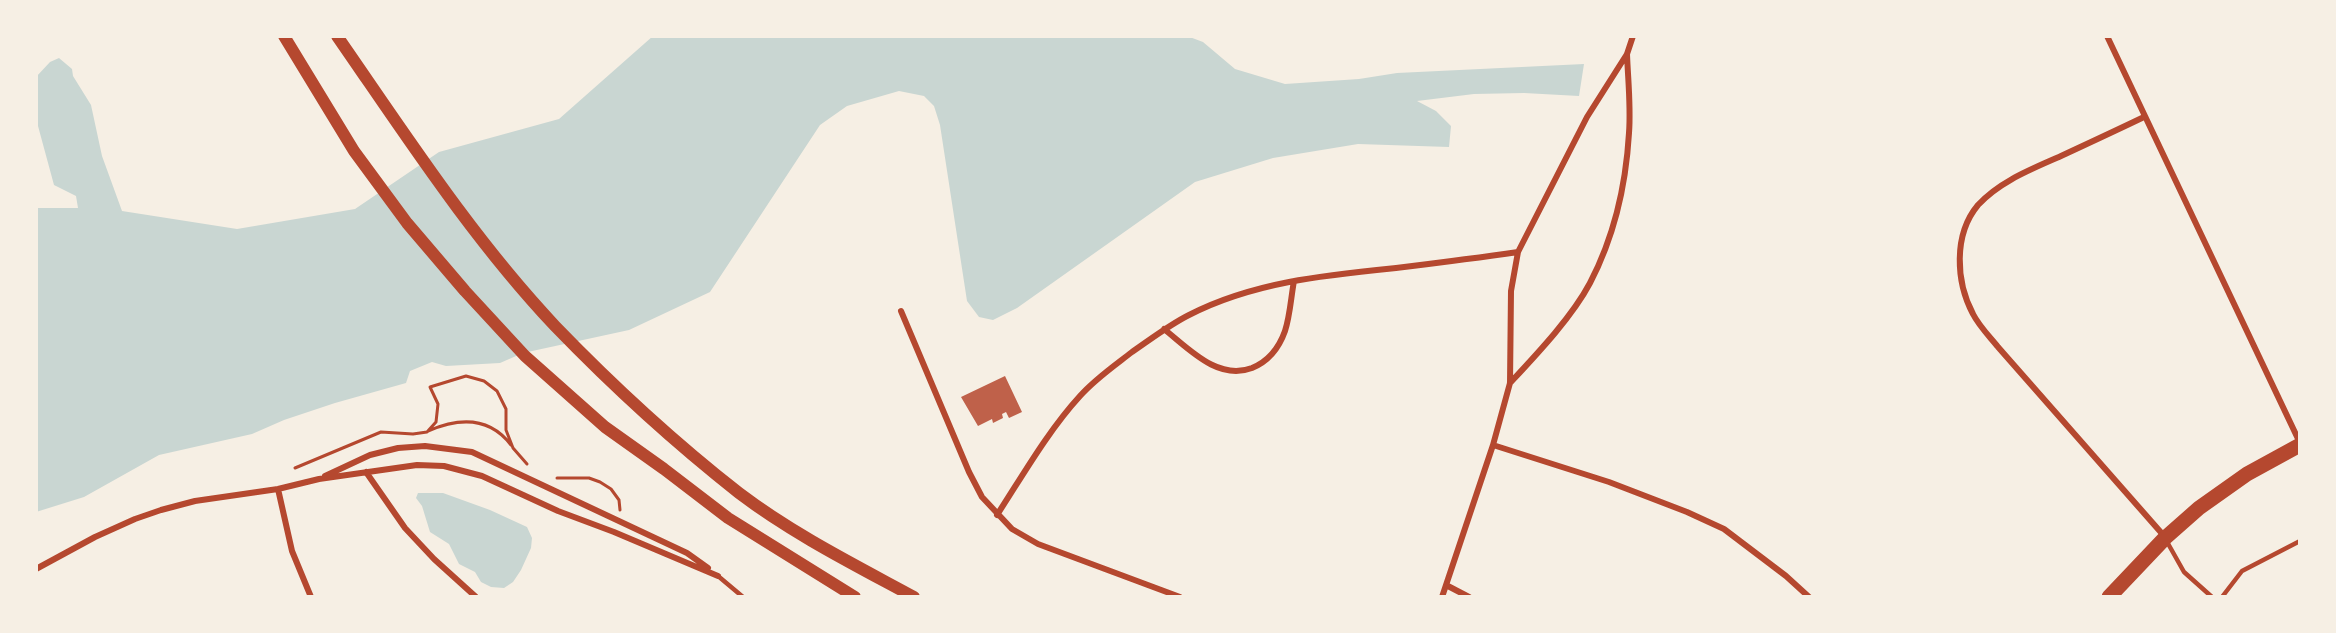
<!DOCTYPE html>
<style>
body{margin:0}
#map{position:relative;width:2336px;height:633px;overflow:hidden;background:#f6efe4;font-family:"Archivo Narrow",sans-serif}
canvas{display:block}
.frame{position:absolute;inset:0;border:38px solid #f6efe4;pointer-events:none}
</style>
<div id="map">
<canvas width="2336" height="633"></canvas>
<div class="frame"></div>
</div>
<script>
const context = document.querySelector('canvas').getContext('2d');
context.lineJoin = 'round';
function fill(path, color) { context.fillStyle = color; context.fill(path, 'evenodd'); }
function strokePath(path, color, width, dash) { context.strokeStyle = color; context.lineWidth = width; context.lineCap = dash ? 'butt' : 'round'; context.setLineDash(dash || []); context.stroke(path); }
fill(new Path2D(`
 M 653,36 L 1187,36 L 1203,42 L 1235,69 L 1285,84 L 1359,79 L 1397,73 L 1584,64 L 1579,96 L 1524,93 L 1474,94 L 1417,101 L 1436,111 L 1451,126 L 1449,147 L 1358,144 L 1273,158 L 1195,182 L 1017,308 L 993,320 L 979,317 L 967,301 L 940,125 L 934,106 L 924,96 L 899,91 L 847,106 L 820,125 L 710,292 L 629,330 L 523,353 L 500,363 L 446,366 L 432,362 L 410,371 L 406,383 L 335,403 L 284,420 L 252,434 L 159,455 L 84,497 L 36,512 L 36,208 L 78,208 L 76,196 L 54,185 L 38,126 L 36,77 L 50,62 L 59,58 L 72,69 L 73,76 L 91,105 L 102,156 L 122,211 L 237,229 L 355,209 L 439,152 L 559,119 Z
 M 418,493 L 443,493 L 490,510 L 527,527 L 532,538 L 531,548 L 521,570 L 513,582 L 504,588 L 491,587 L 481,582 L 475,572 L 459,564 L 449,544 L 430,532 L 422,506 L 416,498 Z`), '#c9d6d2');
fill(new Path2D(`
 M 1005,376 L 1022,412 L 1009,418 L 1006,412 L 1002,414 L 1003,418 L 993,423 L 992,419 L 978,426 L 961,397 Z`), '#bf614a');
strokePath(new Path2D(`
 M 428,431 C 458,418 489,416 511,445
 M 295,468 L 381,432 L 413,434 L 427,432 L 436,422 L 438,404 L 430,387 L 466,376 L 484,381 L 497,391 L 506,409 L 506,430 L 513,448 L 527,464
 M 557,478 L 589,478 L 600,482 L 611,489 L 619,500 L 620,510`), '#b5482f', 3);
strokePath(new Path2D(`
 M 2166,540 L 2184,572 L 2212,597
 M 718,576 L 743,597
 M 2222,597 L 2242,571 L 2300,541`), '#b5482f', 4.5);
strokePath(new Path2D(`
 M 2107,36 L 2300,443
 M 2144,117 C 2117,130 2089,143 2061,156 C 2032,169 2000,181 1978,205 C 1953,235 1956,282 1973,314 C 1979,326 1990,337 1998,347 L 2165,537
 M 901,311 L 969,472 L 982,497 L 1012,529 L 1038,544 L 1180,597
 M 1164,329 C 1189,349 1218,381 1252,368 C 1269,361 1279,348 1285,331 C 1290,316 1291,297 1294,281
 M 1510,383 C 1537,354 1572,317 1590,283 C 1614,237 1626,184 1629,133 C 1631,107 1628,80 1627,54
 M 1493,445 L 1609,482 L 1687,512 L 1724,529 L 1786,576 L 1809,597
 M 366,472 L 405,528 L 434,559 L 476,597
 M 325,476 L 370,455 L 398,448 L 425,446 L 472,452 L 687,553 L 708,568
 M 278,489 L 292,551 L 311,597
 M 997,515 C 1023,475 1048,431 1080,396 C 1095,379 1114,366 1132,352 C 1151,339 1169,325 1189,315 C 1253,282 1326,275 1396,268 C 1437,263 1477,258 1518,252
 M 36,569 L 95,537 L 135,519 L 161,510 L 195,501 L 278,489 L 319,479 L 417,465 L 444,466 L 482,476 L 558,511 L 614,532 L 718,576
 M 1446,585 L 1469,597
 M 1442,597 L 1493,445 L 1510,383 L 1511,291 L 1518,252 L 1587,117 L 1627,54 L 1633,36`), '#b5482f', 6);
strokePath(new Path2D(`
 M 284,36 L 354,151 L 407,223 L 465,291 L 525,356 L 605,427 L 664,469 L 728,518 L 855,597
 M 337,36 C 405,134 472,238 555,326 C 612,385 674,442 739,493 C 793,534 855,565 914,597`), '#b5482f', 12);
strokePath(new Path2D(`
 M 2109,597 L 2165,538 L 2199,508 L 2247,474 L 2300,445`), '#b5482f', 15);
</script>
